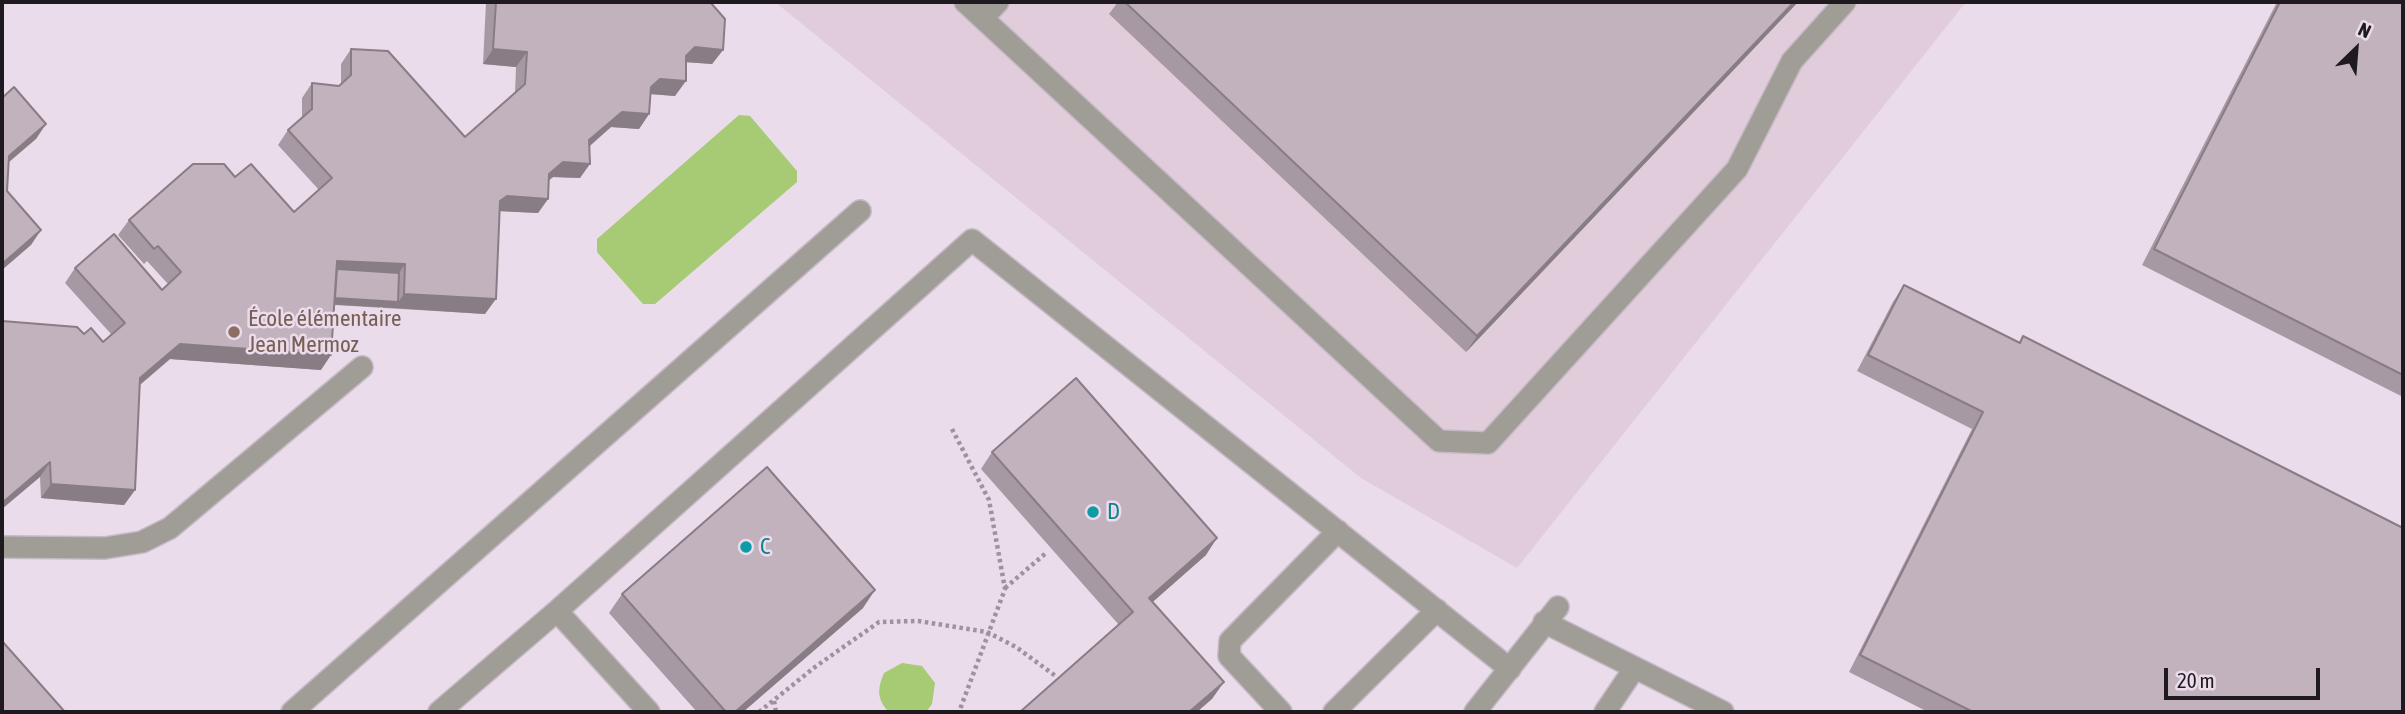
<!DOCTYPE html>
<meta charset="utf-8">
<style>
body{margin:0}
#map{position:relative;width:2405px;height:714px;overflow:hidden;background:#eadceb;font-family:"Asap Condensed",sans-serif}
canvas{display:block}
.frame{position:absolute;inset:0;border:4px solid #1f1a1f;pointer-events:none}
.north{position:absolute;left:2321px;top:14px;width:70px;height:70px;-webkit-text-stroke:5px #eadceb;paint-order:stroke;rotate:25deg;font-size:19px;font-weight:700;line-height:28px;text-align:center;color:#1f1a1f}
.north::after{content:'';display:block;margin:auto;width:24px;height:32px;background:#1f1a1f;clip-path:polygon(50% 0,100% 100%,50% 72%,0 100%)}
.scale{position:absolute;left:2164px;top:668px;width:156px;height:32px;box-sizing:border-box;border:4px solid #1f1a1f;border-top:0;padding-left:9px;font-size:21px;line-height:24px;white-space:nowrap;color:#1f1a1f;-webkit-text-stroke:5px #eadceb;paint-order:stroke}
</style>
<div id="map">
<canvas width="2405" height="714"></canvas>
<div class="frame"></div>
<div class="north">N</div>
<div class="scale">20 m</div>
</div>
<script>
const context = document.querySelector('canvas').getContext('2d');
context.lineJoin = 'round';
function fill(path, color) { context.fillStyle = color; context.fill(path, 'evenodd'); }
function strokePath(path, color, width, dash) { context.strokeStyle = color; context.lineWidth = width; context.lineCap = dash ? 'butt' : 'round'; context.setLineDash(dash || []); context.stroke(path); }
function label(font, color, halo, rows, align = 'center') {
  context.font = font + ' "Asap Condensed",sans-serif'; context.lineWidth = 5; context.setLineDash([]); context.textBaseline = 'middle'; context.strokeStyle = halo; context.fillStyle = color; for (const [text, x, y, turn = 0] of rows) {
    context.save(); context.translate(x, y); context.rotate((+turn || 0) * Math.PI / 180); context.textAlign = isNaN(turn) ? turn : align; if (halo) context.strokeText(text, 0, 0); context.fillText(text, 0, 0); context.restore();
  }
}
fill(new Path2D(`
 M 775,2 L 1966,2 L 1517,568 L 1361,478 Z`), '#e1ccdb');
fill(new Path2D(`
 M 739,115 L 750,116 L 797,171 L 797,182 L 655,304 L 643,304 L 597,252 L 597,239 Z
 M 902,663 L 922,666 L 935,683 L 932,704 L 926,712 L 889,712 C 877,700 877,689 884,673 Z`), '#a7ca75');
const lane = new Path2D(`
 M 965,2 L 1439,441 L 1488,443 L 1737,169 L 1792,61 L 1845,2
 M 983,18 L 998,2
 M 2,547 L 105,548 L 142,542 L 170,528 L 362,367
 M 557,611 L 649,712
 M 1544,622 L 1723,712
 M 292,712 L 860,211
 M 439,712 L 557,611 L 972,240 L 1510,669
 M 1281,712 L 1229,656 L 1230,641 L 1338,531
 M 1334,712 L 1437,610
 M 1605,712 L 1634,669`);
const street = new Path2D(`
 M 1475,712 L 1558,607`);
strokePath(lane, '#c5b9c6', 24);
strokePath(street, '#c5b9c6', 24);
strokePath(new Path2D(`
 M 952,429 L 989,500 L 1005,589 L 959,712
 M 1005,588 L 1046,553
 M 774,701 L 776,712
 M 759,712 L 815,667 L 879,622 L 918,621 L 987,632 L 1016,647 L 1057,677`), '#9d929e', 4.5, [3.5, 3.5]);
strokePath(lane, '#a09d96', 21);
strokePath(street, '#a09d96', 21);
fill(new Path2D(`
 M 486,2 L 710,2 L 723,50 L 712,64 L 686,62 L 675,96 L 650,94 L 649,114 L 639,129 L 611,127 L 590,146 L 580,178 L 553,177 L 549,180 L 548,199 L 538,213 L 500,211 L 485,314 L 334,305 L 321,370 L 170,359 L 140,385 L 135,490 L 124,505 L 41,498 L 40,477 L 84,334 L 103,342 L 111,334 L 65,283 L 75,268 L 162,290 L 168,284 L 147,261 L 144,264 L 118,235 L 129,220 L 235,177 L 294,212 L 319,190 L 278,145 L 288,130 L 302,118 L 302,98 L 312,83 L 339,86 L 341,85 L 341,64 L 351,49 L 465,137 L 515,93 L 516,67 L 483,64 Z
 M 1118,2 L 1798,2 L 1466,352 L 1109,14 Z
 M 2277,2 L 2403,2 L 2403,397 L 2142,265 Z
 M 1904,285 L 2019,342 L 2023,336 L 2403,712 L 1928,712 L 1849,672 L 1972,429 L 1857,371 L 1893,302 Z
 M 992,452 L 1206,555 L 1152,602 L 1212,699 L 1119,625 L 981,469 Z
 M 622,594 L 863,608 L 743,712 L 697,712 L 609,613 Z`), '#a799a3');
fill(new Path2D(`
 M 1794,2 L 1798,2 L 1466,352 L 1477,336 Z
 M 695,47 L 723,50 L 712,64 L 684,62 L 686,56 Z
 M 493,49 L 527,52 L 516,67 L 483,64 Z
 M 660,79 L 686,81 L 675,96 L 650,94 L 651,87 Z
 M 622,112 L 649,114 L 639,129 L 611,127 L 579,155 L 589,140 Z
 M 46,124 L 36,139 L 2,168 L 9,156 Z
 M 563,162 L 590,164 L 580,178 L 553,177 L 539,189 L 549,174 Z
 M 507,196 L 548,199 L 538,213 L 497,211 L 500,201 Z
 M 41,230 L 31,245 L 2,270 L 2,264 Z
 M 337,261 L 405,264 L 395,279 L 331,276 Z
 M 404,294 L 496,299 L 485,314 L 394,308 Z
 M 330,298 L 398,302 L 394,308 L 325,304 Z
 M 180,344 L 331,355 L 321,370 L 170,359 L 130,393 L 140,378 Z
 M 50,462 L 40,477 L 2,509 L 2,503 Z
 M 51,484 L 135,490 L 124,505 L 41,498 Z
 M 1217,538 L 1206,555 L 1138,615 L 1149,598 Z
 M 875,590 L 863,608 L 743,712 L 735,712 Z
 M 1224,682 L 1212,699 L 1197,712 L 1189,712 Z`), '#887d85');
const building = new Path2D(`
 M 496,2 L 710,2 L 725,19 L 723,50 L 695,47 L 686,56 L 686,81 L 660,79 L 651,87 L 649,114 L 622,112 L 589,140 L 590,164 L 563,162 L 549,174 L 548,199 L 507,196 L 500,201 L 496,299 L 404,294 L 405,264 L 337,261 L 331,355 L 180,344 L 140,378 L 135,490 L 51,484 L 50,462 L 2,503 L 2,321 L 77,327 L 84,334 L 91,328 L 103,342 L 125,323 L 75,268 L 114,234 L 162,290 L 181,272 L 158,246 L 154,249 L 129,220 L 193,164 L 224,164 L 235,177 L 251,164 L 294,212 L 332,178 L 288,130 L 312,109 L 312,83 L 339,86 L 351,75 L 351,49 L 388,51 L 465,137 L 525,84 L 527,52 L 493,49 Z
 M 1125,2 L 1794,2 L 1477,336 Z
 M 2280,2 L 2403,2 L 2403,375 L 2154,249 Z
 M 14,87 L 46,124 L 9,156 L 7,191 L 41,230 L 2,264 L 2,98 Z
 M 337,269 L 399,273 L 398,302 L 335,298 Z
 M 1904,285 L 2020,343 L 2023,336 L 2403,528 L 2403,712 L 1973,712 L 1860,655 L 1983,412 L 1868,355 Z
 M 1076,378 L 1217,538 L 1149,598 L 1224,682 L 1189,712 L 1020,712 L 1133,612 L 992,452 Z
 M 767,467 L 875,590 L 735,712 L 726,712 L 622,594 Z
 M 2,641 L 65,712 L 2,712 Z`);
fill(building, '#c2b2be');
strokePath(building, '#887d85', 2);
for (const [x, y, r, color] of [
 [234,332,7,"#8d6e63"],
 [1093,512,7,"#0f9aa8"],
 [746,547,7,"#0f9aa8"]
]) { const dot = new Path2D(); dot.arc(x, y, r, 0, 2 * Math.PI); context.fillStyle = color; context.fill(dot); strokePath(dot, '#eadceb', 2.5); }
label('23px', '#785e54', '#eadceb', [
 ["École élémentaire",248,319],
 ["Jean Mermoz",248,345]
], 'left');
label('23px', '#0d838f', '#eadceb', [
 ["D",1107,512],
 ["C",760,547]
], 'left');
</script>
